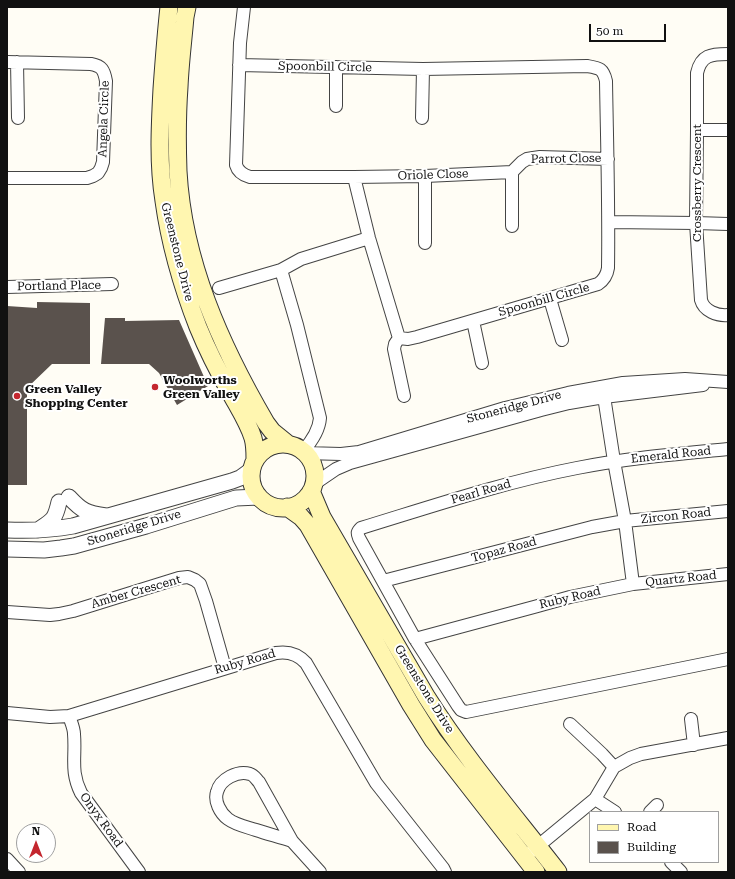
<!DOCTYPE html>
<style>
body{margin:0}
#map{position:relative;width:735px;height:879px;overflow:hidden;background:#fffdf5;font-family:"Roboto Serif",serif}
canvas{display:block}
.frame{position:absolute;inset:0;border:8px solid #111;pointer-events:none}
.legend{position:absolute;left:589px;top:811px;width:130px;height:52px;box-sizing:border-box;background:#fff;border:1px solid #a0a0a0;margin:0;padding:5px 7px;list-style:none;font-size:12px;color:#111}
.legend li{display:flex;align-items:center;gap:8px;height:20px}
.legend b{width:20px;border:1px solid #a0a0a0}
.north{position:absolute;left:16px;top:823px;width:40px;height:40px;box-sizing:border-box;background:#fff;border:1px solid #a0a0a0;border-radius:50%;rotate:0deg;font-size:11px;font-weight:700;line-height:16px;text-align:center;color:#111}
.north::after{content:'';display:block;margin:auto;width:14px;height:18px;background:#c4262e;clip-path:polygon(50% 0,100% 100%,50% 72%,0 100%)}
.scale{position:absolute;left:589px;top:24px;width:77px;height:18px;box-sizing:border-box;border:2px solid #111;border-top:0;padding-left:5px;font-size:12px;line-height:14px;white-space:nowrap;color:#111;-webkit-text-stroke:3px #fff;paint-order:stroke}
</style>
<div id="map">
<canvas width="735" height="879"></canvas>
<div class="frame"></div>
<ul class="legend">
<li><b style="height:5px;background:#fff6b0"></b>Road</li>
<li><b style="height:11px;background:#5a524d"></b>Building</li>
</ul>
<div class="north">N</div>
<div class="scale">50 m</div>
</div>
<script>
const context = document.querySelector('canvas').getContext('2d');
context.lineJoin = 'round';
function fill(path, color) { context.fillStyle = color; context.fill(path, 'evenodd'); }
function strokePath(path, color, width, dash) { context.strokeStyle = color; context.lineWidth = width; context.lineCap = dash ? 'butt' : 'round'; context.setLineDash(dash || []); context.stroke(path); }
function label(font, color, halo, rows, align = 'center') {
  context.font = font + ' "Roboto Serif",serif'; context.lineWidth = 4; context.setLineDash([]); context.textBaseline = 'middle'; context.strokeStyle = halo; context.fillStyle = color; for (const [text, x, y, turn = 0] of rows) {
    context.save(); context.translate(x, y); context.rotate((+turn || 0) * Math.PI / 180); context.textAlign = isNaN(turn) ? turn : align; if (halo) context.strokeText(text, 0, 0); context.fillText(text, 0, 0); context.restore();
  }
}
fill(new Path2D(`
 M 37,302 L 90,303 L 90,364 L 52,364 L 27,388 L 27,485 L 7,485 L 7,306 L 37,308 Z
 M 105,318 L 125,318 L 125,321 L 179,320 L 208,386 L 177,405 L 159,373 L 149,364 L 101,364 Z`), '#5a524d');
const minor = new Path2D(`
 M 244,7 L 240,43 L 236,165 C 238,172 243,175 250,177 L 354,177 L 425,176 L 512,172
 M 728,54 C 711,54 701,55 697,73 L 697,130 L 696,223 L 701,300 C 704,311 717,316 728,315
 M 7,62 L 91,64 C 102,66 104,70 106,81 L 103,162 L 101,168 L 98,173 L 93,176 L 87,178 L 7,178
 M 17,62 L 18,118
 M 239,65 L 423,69 L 587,66 C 599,68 603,68 606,81 C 607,143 609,206 608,268 C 607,275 604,280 598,284 L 417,337 L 408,339 L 399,338 L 369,238 L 354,177
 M 336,67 L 336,106
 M 422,118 L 423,69
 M 697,130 L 728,130
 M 609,222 L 696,223 L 728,224
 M 512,226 L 512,172 L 522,162 L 527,159 L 533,158 L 540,157 L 608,159
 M 425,243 L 425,176
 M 281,270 L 297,325 L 320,418 C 319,431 312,441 303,451
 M 7,287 L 112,284
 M 219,288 L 281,270 L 301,259 L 369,238
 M 550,299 L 562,340
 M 473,321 L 482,363
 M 399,338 L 395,344 L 394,349 L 404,396
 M 603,390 L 614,461 L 625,521 L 633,584
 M 728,449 C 678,454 627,458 577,468 C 504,482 433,506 361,528 C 357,532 357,533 359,538 L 415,639 L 458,706 L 461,710 L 466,712 L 728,659
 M 305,453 L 341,454 L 359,452 L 505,408 L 568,393 L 623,383 L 685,379 L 728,382
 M 314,484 L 336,469 L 350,463 L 541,410 L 569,403 L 604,397 L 703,385
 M 383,581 L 592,527 L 625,521 L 728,511
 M 7,612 L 50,615 L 59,614 L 73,611 L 179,578 L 188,577 L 195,580 L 200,584 L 206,601 L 225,668
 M 415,639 L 534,607 L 570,597 L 604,590 L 633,584 L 728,574
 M 7,713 L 50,717 L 69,716 L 276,653 C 288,651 298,654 306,663 L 376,783 L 443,868 L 445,872
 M 69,716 C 71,722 74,728 74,734 C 76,757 70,771 81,793 L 139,872
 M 691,719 L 694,745
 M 570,724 L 602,754 L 614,767 L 630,758 L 641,754 L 728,738
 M 595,799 L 615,812
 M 650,812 L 657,805
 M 292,841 C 280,837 268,834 256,830 C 247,827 236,825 228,819 C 220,813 214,801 217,792 C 220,779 238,770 250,774 C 254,775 256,779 259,782 L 292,841 L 320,872
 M 532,851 L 595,799 L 614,767
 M 7,859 L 19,872
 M 671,862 L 681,872`);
const tertiary = new Path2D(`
 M 69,497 C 82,511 86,513 106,516
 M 7,530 C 30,531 51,530 73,526 L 232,481 L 240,478 L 251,470
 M 38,530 C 53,520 55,520 59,502
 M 7,549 L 44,550 L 61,548 L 74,546 L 146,526 L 236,498 L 259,497`);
const secondary = new Path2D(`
 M 169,7 C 166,34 164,61 162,89 C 160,126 158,164 164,201 C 170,244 182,286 198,327 C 207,349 218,371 230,392 C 238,407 248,422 253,438 C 255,445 255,452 255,459
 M 187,7 L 185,17 C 183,40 180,63 179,87 C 177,115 177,143 178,171 C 183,262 221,346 266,423 L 272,431 L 288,444
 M251 476a32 32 0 1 1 64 0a32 32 0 1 1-64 0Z
 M 311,491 L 322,517 L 426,696 C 465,758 513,814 558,872
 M 287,507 L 301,517 L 308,525 L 411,705 L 433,740 L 536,872`);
strokePath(minor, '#444', 14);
strokePath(tertiary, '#444', 17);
strokePath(secondary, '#333', 19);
strokePath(minor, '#fff', 12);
strokePath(tertiary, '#fff', 15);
strokePath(secondary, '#fff6b0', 17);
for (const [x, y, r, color] of [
 [155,387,4,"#c4262e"],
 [17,396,4,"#c4262e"]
]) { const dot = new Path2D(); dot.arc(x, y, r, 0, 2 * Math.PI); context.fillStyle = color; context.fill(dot); strokePath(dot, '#fff', 1.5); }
label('12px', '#111', '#fff', [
 ["Spoonbill Circle",325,67,1],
 ["Angela Circle",104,119,-88],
 ["Parrot Close",566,159,-1],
 ["Oriole Close",433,175,-2],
 ["Crossberry Crescent",697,183,-90],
 ["Greenstone Drive",177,252,76],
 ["Portland Place",59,286,-1],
 ["Spoonbill Circle",544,300,-16],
 ["Stoneridge Drive",514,407,-15],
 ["Emerald Road",671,455,-6],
 ["Pearl Road",481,492,-16],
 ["Zircon Road",676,516,-6],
 ["Stoneridge Drive",134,528,-17],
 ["Topaz Road",504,550,-15],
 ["Quartz Road",681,579,-6],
 ["Amber Crescent",136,592,-16],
 ["Ruby Road",570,598,-13],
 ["Ruby Road",245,662,-16],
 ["Greenstone Drive",424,689,58],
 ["Onyx Road",101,820,54]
]);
label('bold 12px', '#111', '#fff', [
 ["Woolworths",163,380],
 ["Green Valley",163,394],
 ["Green Valley",25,389],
 ["Shopping Center",25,403]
], 'left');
</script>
